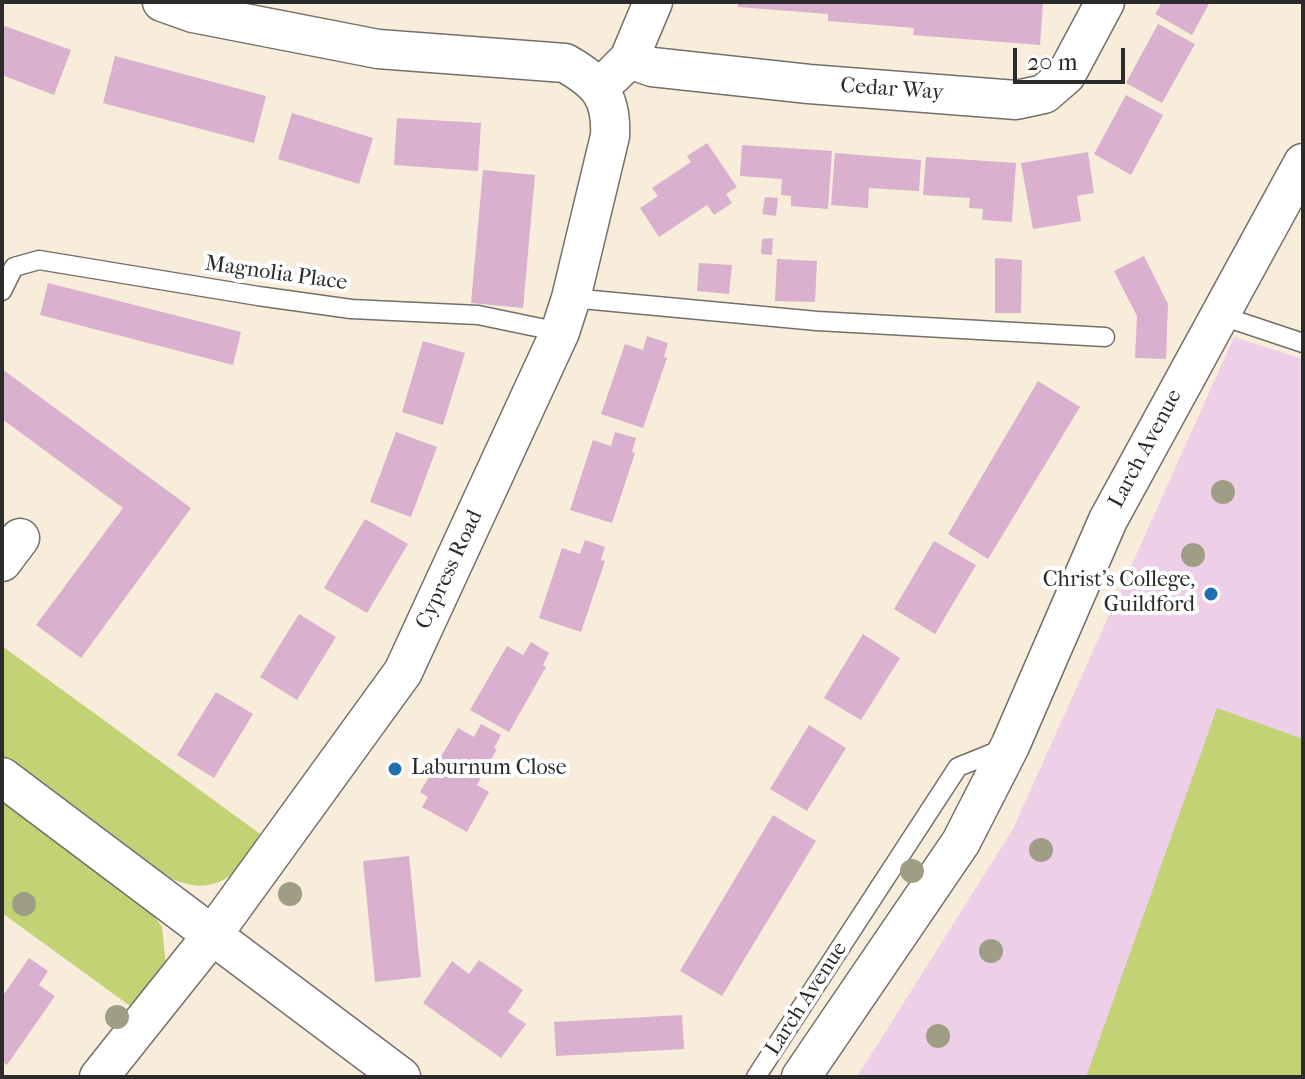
<!DOCTYPE html>
<style>
body{margin:0}
#map{position:relative;width:1305px;height:1079px;overflow:hidden;background:#f8ecdb;font-family:"IM FELL French Canon",serif}
canvas{display:block}
.frame{position:absolute;inset:0;border:4px solid #2b2b2b;pointer-events:none}
.scale{position:absolute;left:1013px;top:48px;width:112px;height:36px;box-sizing:border-box;border:4px solid #2b2b2b;border-top:0;padding-left:10px;font-size:24px;line-height:28px;white-space:nowrap;color:#2b2b2b;-webkit-text-stroke:6px #fff;paint-order:stroke}
</style>
<div id="map">
<canvas width="1305" height="1079"></canvas>
<div class="frame"></div>
<div class="scale">20 m</div>
</div>
<script>
const context = document.querySelector('canvas').getContext('2d');
context.lineJoin = 'round';
function fill(path, color) { context.fillStyle = color; context.fill(path, 'evenodd'); }
function strokePath(path, color, width, dash) { context.strokeStyle = color; context.lineWidth = width; context.lineCap = dash ? 'butt' : 'round'; context.setLineDash(dash || []); context.stroke(path); }
function label(font, color, halo, rows, align = 'center') {
  context.font = font + ' "IM FELL French Canon",serif'; context.lineWidth = 8; context.setLineDash([]); context.textBaseline = 'middle'; context.strokeStyle = halo; context.fillStyle = color; for (const [text, x, y, turn = 0] of rows) {
    context.save(); context.translate(x, y); context.rotate((+turn || 0) * Math.PI / 180); context.textAlign = isNaN(turn) ? turn : align; if (halo) context.strokeText(text, 0, 0); context.fillText(text, 0, 0); context.restore();
  }
}
fill(new Path2D(`
 M 1234,337 L 1303,359 L 1303,1077 L 857,1077 L 1013,829 Z`), '#edd0e8');
fill(new Path2D(`
 M 2,646 L 263,836 C 238,873 219,898 172,879 L 2,762 Z
 M 1217,708 L 1303,739 L 1303,1077 L 1086,1077 Z
 M 2,802 L 140,897 L 162,927 L 167,976 L 137,1011 L 2,913 Z`), '#c2d275');
fill(new Path2D(`
 M 738,2 L 1043,2 L 1040,45 L 913,35 L 914,28 L 828,21 L 828,14 L 738,7 Z
 M 1162,2 L 1210,2 L 1192,35 L 1155,14 Z
 M 1158,24 L 1195,44 L 1162,103 L 1126,83 Z
 M 2,25 L 71,50 L 54,95 L 2,75 Z
 M 115,56 L 266,96 L 254,143 L 103,103 Z
 M 1126,95 L 1163,115 L 1131,175 L 1094,154 Z
 M 292,113 L 373,138 L 359,184 L 278,159 Z
 M 397,118 L 481,123 L 478,171 L 394,165 Z
 M 707,143 L 737,187 L 726,194 L 732,203 L 714,215 L 707,205 L 659,237 L 640,208 L 658,196 L 652,188 L 691,162 L 687,156 Z
 M 742,145 L 832,151 L 828,209 L 791,206 L 791,196 L 781,195 L 782,179 L 740,176 Z
 M 1088,152 L 1094,193 L 1077,196 L 1081,221 L 1033,229 L 1021,163 Z
 M 835,153 L 921,160 L 919,191 L 869,188 L 868,208 L 831,205 Z
 M 926,157 L 1016,163 L 1012,222 L 982,220 L 983,209 L 969,208 L 970,198 L 923,195 Z
 M 483,170 L 535,175 L 523,308 L 471,303 Z
 M 765,197 L 778,198 L 776,216 L 762,214 Z
 M 773,238 L 772,255 L 761,254 L 762,239 Z
 M 1144,256 L 1168,304 L 1166,359 L 1135,358 L 1137,316 L 1114,271 Z
 M 995,258 L 1022,260 L 1021,313 L 995,313 Z
 M 777,259 L 817,261 L 815,302 L 775,301 Z
 M 699,263 L 732,265 L 729,294 L 697,291 Z
 M 48,283 L 241,332 L 233,365 L 40,315 Z
 M 647,336 L 668,343 L 664,357 L 667,358 L 643,428 L 601,414 L 625,344 L 643,350 Z
 M 423,341 L 465,353 L 443,425 L 402,412 Z
 M 2,369 L 191,508 L 81,658 L 36,625 L 123,508 L 2,419 Z
 M 1038,381 L 1080,407 L 988,559 L 948,534 Z
 M 396,432 L 437,447 L 411,517 L 370,502 Z
 M 615,432 L 636,438 L 632,452 L 635,453 L 612,523 L 570,510 L 593,440 L 611,446 Z
 M 365,519 L 408,544 L 367,613 L 324,588 Z
 M 585,540 L 605,547 L 601,560 L 605,561 L 581,632 L 539,618 L 562,548 L 580,554 Z
 M 934,541 L 976,565 L 935,634 L 894,609 Z
 M 299,614 L 336,637 L 297,700 L 260,677 Z
 M 863,634 L 900,658 L 861,720 L 824,698 Z
 M 531,642 L 549,653 L 543,665 L 546,667 L 509,732 L 470,710 L 507,646 L 523,655 Z
 M 216,692 L 253,714 L 214,778 L 177,755 Z
 M 481,724 L 501,735 L 494,748 L 497,749 L 477,785 L 489,792 L 467,832 L 422,807 L 428,797 L 420,792 L 458,728 L 474,737 Z
 M 809,725 L 846,748 L 807,811 L 770,789 Z
 M 773,815 L 816,841 L 722,996 L 680,971 Z
 M 409,856 L 421,977 L 375,982 L 363,861 Z
 M 29,958 L 48,971 L 39,985 L 55,996 L 7,1065 L 2,1061 L 2,997 Z
 M 479,960 L 523,990 L 508,1012 L 526,1024 L 501,1058 L 423,1003 L 452,961 L 469,974 Z
 M 682,1015 L 684,1049 L 556,1056 L 554,1022 Z`), '#d9b0ce');
const lane = new Path2D(`
 M 2,291 L 14,267 L 39,260 L 258,296 L 351,309 L 478,315 L 560,332
 M 571,298 L 817,321 L 1105,337
 M 1219,315 L 1303,343
 M 756,1077 L 958,767 L 1005,748`);
const street = new Path2D(`
 M 629,59 L 652,67 L 809,84 L 1016,100 L 1044,94 L 1066,75 L 1105,2
 M 613,75 L 629,59 L 653,2
 M 2,562 L 20,538
 M 2,777 L 401,1077
 M 99,1077 L 213,934 L 403,672 L 560,332 L 571,298 L 610,136 C 612,97 599,82 565,63 L 378,49 L 193,13 L 162,2
 M 801,1077 L 961,842 L 1010,746 L 1108,520 L 1303,163`);
strokePath(lane, '#736f69', 21);
strokePath(street, '#736f69', 41);
strokePath(lane, '#fff', 18);
strokePath(street, '#fff', 38);
context.fillStyle = '#a09d86';
for (const [x, y] of [
 [1223,492],
 [1193,555],
 [1041,850],
 [912,871],
 [290,894],
 [24,904],
 [991,951],
 [117,1017],
 [938,1036]
]) { context.beginPath(); context.arc(x, y, 12, 0, 2 * Math.PI); context.fill(); }
for (const [x, y, r, color] of [
 [1211,594,8,"#1f6fb2"],
 [395,769,8,"#1f6fb2"]
]) { const dot = new Path2D(); dot.arc(x, y, r, 0, 2 * Math.PI); context.fillStyle = color; context.fill(dot); strokePath(dot, '#fff', 3); }
label('22px', '#2b2b2b', '#fff', [
 ["Cedar Way",892,90,4],
 ["Magnolia Place",276,274,8],
 ["Larch Avenue",1146,449,-62],
 ["Cypress Road",450,570,-65],
 ["Larch Avenue",807,999,-57]
]);
label('22px', '#2b2b2b', '#fff', [
 ["Christ's College,",1195,581],
 ["Guildford",1195,606],
 ["Laburnum Close",411,769,"left"]
], 'right');
</script>
